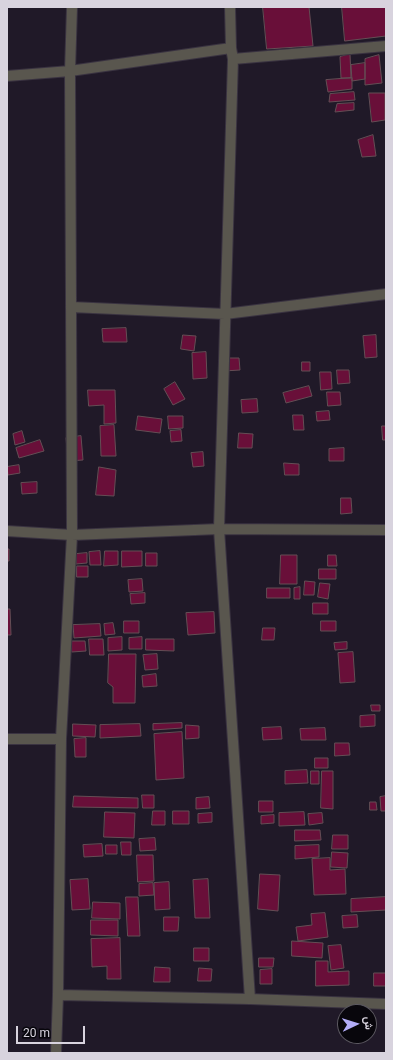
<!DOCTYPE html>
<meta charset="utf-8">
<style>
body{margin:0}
#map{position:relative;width:393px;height:1060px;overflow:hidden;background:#201928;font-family:Roboto,Vazirmatn,sans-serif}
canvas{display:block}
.frame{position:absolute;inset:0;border:8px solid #d8d3de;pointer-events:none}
.north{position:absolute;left:337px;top:1004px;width:40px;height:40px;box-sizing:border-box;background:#08060c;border:1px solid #5b5860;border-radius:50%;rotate:86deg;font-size:11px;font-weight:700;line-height:16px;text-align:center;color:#d8d3de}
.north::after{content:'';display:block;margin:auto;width:14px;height:18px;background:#b3adf9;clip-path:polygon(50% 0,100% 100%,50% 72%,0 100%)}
.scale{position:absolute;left:16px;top:1026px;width:69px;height:18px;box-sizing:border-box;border:2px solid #d8d3de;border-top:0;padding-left:5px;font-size:12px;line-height:14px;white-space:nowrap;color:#d8d3de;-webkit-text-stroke:3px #08060c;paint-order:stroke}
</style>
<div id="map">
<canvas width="393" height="1060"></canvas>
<div class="frame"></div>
<div class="north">ش</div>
<div class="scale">20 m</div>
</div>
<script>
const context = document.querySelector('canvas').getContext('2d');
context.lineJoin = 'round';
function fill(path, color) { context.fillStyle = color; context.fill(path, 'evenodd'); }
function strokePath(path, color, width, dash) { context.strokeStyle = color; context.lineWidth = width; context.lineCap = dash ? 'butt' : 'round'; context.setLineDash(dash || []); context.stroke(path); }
const building = new Path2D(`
 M 263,7 L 309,7 L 313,46 L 267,49 Z
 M 342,7 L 386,7 L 386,36 L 345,41 Z
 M 350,54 L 351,78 L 341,78 L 340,57 Z
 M 379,55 L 382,83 L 365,85 L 365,59 Z
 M 365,63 L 365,79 L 352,81 L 351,65 Z
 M 352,78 L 352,89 L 328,92 L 326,80 Z
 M 354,92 L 355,100 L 329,102 L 330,94 Z
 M 369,93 L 385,93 L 385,120 L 372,122 Z
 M 354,103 L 354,110 L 335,112 L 337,104 Z
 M 373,135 L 376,156 L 362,157 L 358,140 Z
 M 126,328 L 127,342 L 103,342 L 102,329 Z
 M 183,335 L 196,336 L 194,351 L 181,349 Z
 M 376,335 L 377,357 L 365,358 L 363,336 Z
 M 206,352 L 207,378 L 193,379 L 192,353 Z
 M 224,358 L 239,358 L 240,370 L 224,371 Z
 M 302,362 L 310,362 L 310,371 L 302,371 Z
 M 337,370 L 349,370 L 350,383 L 338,384 Z
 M 320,372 L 331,372 L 332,389 L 321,390 Z
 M 175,382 L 185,399 L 173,405 L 164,389 Z
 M 309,386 L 312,396 L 286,403 L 283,393 Z
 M 88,390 L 115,390 L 116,423 L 104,424 L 104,405 L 89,406 Z
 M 327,392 L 340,392 L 341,405 L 328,406 Z
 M 257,399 L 258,412 L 242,413 L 241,400 Z
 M 329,411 L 330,420 L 317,421 L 316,412 Z
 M 293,415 L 303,415 L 304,430 L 294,430 Z
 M 138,416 L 162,419 L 160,433 L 136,430 Z
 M 168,416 L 183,416 L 183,428 L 169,429 Z
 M 114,425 L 116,456 L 101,456 L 100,426 Z
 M 382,426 L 386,426 L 386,440 L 383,440 Z
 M 181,430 L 182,441 L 171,442 L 170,431 Z
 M 22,431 L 25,442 L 15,445 L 13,434 Z
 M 239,433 L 253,434 L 252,448 L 238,448 Z
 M 81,436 L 83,460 L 68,461 L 66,438 Z
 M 40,440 L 44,451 L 19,458 L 16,448 Z
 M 344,448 L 344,461 L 329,461 L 329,449 Z
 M 203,452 L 204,466 L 193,467 L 191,453 Z
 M 284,463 L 299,464 L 299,475 L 285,475 Z
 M 19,465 L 20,473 L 8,475 L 7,467 Z
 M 99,467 L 116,470 L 114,496 L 96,495 Z
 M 37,482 L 37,493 L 22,494 L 21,483 Z
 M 341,498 L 351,498 L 352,513 L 341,514 Z
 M 7,549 L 9,549 L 9,561 L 7,561 Z
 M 100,551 L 101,565 L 90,565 L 89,552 Z
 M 105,551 L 118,551 L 118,565 L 104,566 Z
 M 122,551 L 142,551 L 142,566 L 122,567 Z
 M 87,553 L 87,563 L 76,564 L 76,554 Z
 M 146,553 L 157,553 L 157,566 L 146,566 Z
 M 281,555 L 297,555 L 297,584 L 280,584 Z
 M 328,555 L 336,555 L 337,566 L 328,566 Z
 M 77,566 L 88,566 L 88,577 L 77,577 Z
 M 319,569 L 336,569 L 336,579 L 319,579 Z
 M 142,579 L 143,591 L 129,592 L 128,580 Z
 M 305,581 L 315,582 L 314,595 L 304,595 Z
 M 320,583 L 330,584 L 328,599 L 318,597 Z
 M 300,587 L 300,599 L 294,599 L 294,588 Z
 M 267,588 L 290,588 L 290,598 L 267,598 Z
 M 145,593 L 145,603 L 131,604 L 130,594 Z
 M 313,603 L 328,603 L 328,614 L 313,614 Z
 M 7,609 L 10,609 L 11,635 L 7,635 Z
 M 214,612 L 215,633 L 188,635 L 186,613 Z
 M 124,621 L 139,621 L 139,633 L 124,633 Z
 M 321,621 L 336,621 L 336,631 L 321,631 Z
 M 113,623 L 115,634 L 105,635 L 104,624 Z
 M 100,624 L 101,636 L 74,638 L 73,625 Z
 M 263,628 L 275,628 L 274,640 L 262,640 Z
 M 122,637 L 122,650 L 108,651 L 108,638 Z
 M 142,637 L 142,649 L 129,649 L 129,638 Z
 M 89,639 L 103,639 L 104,655 L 90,655 Z
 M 146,639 L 174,639 L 174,651 L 146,650 Z
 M 72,641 L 85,641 L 86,651 L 72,652 Z
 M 347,642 L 347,649 L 335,650 L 334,643 Z
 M 353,652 L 355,682 L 340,683 L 338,653 Z
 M 109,654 L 136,654 L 135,703 L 113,703 L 113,687 L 108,683 Z
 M 157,654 L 158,669 L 145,670 L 143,655 Z
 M 156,674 L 157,686 L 143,687 L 142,676 Z
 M 371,705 L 380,705 L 380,711 L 372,711 Z
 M 375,715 L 375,726 L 360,727 L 360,716 Z
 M 182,723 L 182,728 L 153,730 L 153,724 Z
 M 73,724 L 96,725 L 95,737 L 73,736 Z
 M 140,724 L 141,736 L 100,738 L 100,725 Z
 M 186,725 L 199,726 L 199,738 L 186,739 Z
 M 281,727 L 282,739 L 263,740 L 262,728 Z
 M 325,728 L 326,740 L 301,740 L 300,729 Z
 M 182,732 L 184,778 L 156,780 L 154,734 Z
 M 86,738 L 86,757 L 75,757 L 74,739 Z
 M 335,743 L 349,743 L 350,755 L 335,756 Z
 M 315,758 L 328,758 L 328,768 L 315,768 Z
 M 307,770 L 308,783 L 285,784 L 285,771 Z
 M 311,771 L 319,771 L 319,784 L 311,784 Z
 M 322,771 L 333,771 L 333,809 L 321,808 Z
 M 142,795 L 154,795 L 154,808 L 143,808 Z
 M 74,796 L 138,798 L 138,808 L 73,807 Z
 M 386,796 L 386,811 L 381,811 L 380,797 Z
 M 209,797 L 210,808 L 196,809 L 196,798 Z
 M 259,801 L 273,801 L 273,812 L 259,812 Z
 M 370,802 L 376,802 L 377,810 L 370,810 Z
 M 153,811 L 165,811 L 165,825 L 152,825 Z
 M 173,811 L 189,811 L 189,824 L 173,824 Z
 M 105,812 L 135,813 L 134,838 L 104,837 Z
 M 304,812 L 305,825 L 279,826 L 279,813 Z
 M 212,813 L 212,822 L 198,823 L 198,814 Z
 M 322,813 L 323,823 L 309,825 L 308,814 Z
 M 274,815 L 274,823 L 261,824 L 261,816 Z
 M 295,830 L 320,830 L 321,840 L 295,841 Z
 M 333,835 L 348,835 L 348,849 L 332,849 Z
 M 155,838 L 156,850 L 140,851 L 139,839 Z
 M 121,842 L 131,842 L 131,855 L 122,855 Z
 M 102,844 L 103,856 L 84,857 L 83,845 Z
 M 106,845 L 117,845 L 117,854 L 106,854 Z
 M 319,845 L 319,857 L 295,859 L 295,846 Z
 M 332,852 L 348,853 L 347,868 L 331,867 Z
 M 137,855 L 153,855 L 154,881 L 138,882 Z
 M 330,858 L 330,870 L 345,869 L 346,894 L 314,895 L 312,859 Z
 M 260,874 L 280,875 L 278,911 L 258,909 Z
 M 88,879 L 90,909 L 72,910 L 70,880 Z
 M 208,879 L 210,918 L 195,918 L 193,880 Z
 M 169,882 L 170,909 L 155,910 L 154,883 Z
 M 153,883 L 154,895 L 139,896 L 139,884 Z
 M 126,897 L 138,897 L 140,936 L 128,936 Z
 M 386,897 L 386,910 L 351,912 L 351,899 Z
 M 93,902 L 120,903 L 120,919 L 92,918 Z
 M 325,913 L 328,937 L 298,941 L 296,927 L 312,925 L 311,914 Z
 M 357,915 L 358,927 L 343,928 L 342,916 Z
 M 164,917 L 179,917 L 178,931 L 164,931 Z
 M 91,920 L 118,920 L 118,936 L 91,935 Z
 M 120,938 L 121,979 L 107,979 L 107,966 L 92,967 L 91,939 Z
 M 292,941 L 323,943 L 322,958 L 292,956 Z
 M 341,945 L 344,968 L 331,970 L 328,946 Z
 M 194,948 L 209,948 L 209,961 L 194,961 Z
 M 259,958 L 274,958 L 273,967 L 259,967 Z
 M 316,961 L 328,961 L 328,972 L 349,971 L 349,985 L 316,986 Z
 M 155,967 L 170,968 L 170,982 L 154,982 Z
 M 199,968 L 212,969 L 211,981 L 198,981 Z
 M 272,969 L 272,984 L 260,984 L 260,970 Z
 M 374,973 L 386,973 L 386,986 L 374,986 Z`);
fill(building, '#690f39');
strokePath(building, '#644e55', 1);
const minor = new Path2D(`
 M 230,7 L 231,48 L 233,59 L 219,529 L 250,999
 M 233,59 L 386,46
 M 7,76 L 70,71 L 231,48
 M 71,307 L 225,314 L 386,294
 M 7,531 L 72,535 L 219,529 L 386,530
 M 7,739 L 61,739
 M 58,995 L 250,999 L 386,1004
 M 56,1053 L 58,995 L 61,739 L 72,535 L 70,71 L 72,7`);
strokePath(minor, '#3a3341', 12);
strokePath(minor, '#59564e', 10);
</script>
